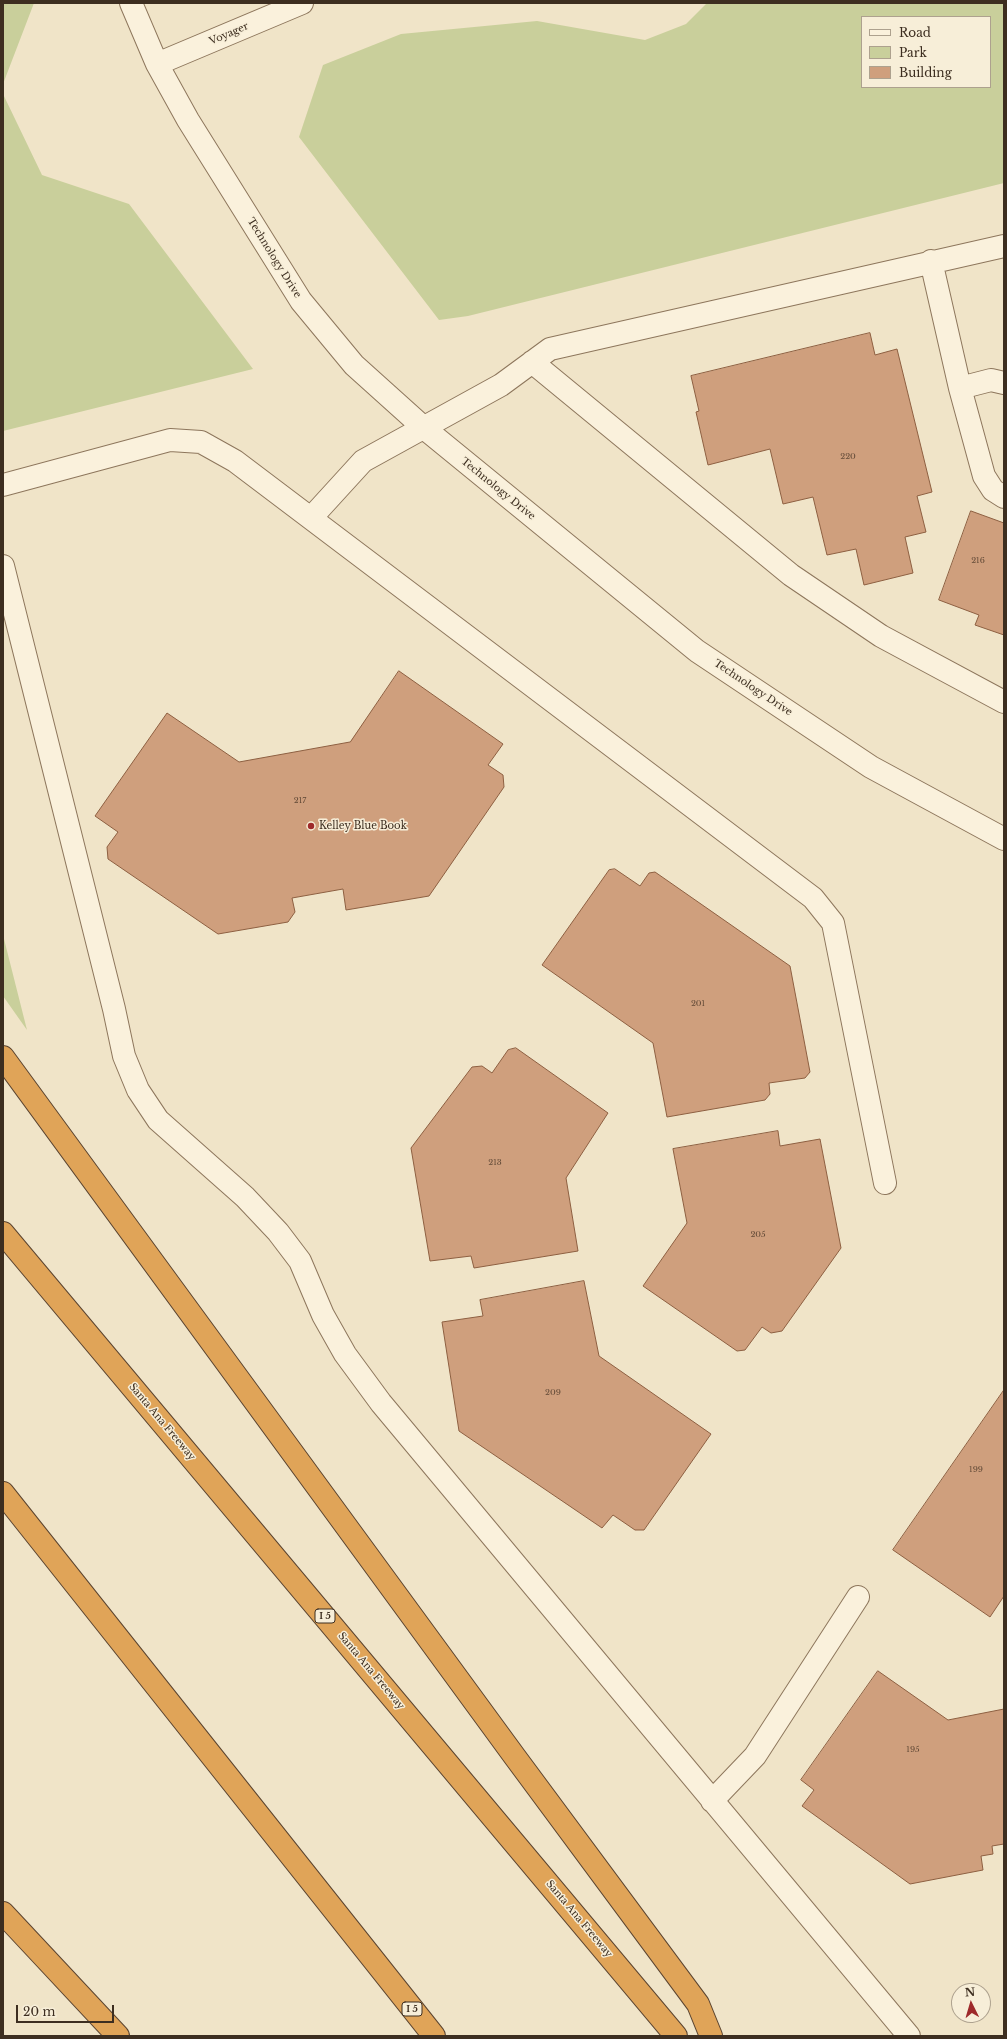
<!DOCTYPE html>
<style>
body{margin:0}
#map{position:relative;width:1007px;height:2039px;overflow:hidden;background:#f0e4c8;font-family:"Libre Baskerville",serif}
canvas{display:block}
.frame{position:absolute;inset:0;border:4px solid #3d2e20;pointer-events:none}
.legend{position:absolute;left:861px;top:16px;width:130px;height:72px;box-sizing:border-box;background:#f7eed8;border:1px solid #ada18e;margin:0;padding:5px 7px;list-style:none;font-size:12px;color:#3d2e20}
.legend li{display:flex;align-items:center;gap:8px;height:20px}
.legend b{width:20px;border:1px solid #ada18e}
.north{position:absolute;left:951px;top:1983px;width:40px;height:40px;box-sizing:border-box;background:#f7eed8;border:1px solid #ada18e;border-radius:50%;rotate:355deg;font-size:11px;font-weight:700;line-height:16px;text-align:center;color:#3d2e20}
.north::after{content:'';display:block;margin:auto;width:14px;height:18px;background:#9e2a2b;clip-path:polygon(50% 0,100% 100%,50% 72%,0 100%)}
.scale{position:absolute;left:16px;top:2005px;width:98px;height:18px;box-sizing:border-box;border:2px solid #3d2e20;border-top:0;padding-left:5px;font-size:12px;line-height:14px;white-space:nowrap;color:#3d2e20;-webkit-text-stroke:3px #f7eed8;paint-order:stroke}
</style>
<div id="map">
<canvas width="1007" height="2039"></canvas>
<div class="frame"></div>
<ul class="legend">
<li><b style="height:5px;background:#faf1dc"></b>Road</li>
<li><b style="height:11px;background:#c9cf9b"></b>Park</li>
<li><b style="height:11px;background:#cf9f7d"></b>Building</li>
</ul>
<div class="north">N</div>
<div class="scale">20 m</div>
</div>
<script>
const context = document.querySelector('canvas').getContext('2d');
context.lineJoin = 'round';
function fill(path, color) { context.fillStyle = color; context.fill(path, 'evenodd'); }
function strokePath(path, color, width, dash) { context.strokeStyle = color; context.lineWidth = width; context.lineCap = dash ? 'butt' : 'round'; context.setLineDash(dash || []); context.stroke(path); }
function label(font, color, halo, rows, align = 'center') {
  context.font = font + ' "Libre Baskerville",serif'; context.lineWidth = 3; context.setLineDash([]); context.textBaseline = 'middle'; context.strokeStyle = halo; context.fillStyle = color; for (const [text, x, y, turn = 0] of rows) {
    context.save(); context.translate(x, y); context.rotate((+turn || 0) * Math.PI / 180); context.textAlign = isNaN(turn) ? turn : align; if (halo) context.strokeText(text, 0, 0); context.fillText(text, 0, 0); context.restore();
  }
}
fill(new Path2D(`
 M 3,3 L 34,3 L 3,84 Z
 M 707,3 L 1004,3 L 1004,183 L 468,316 L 439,320 L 299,137 L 323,65 L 401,34 L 537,21 L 645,40 L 686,24 ZM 862,17 L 990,17 L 990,87 L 862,87 Z
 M 3,94 L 42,175 L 129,204 L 253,369 L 3,431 Z
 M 3,935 L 27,1030 L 3,996 Z`), '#c9cf9b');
const building = new Path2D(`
 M 870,333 L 875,355 L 897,349 L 932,492 L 917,496 L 926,532 L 905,537 L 913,573 L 864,585 L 856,549 L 827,555 L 813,497 L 783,504 L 770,449 L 708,465 L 696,412 L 699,411 L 691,376 Z
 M 971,511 L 1004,523 L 1004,635 L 975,625 L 979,615 L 939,600 Z
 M 399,671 L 503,744 L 488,765 L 503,775 L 504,787 L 429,896 L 346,910 L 343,889 L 292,898 L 295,912 L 288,922 L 218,934 L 108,859 L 107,847 L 118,832 L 95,816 L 167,713 L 239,762 L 350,742 Z
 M 615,869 L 640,886 L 649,873 L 655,872 L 790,966 L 810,1072 L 805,1078 L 769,1083 L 770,1094 L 765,1100 L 667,1117 L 653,1043 L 542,965 L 609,870 Z
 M 516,1048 L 608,1113 L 566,1178 L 578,1251 L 474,1268 L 471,1256 L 430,1261 L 411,1148 L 472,1067 L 482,1066 L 492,1073 L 508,1050 Z
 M 778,1131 L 780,1146 L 820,1139 L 841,1248 L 782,1331 L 771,1333 L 762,1327 L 745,1350 L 737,1351 L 643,1286 L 687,1223 L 673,1149 Z
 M 584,1281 L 599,1356 L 711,1434 L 644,1530 L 635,1530 L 613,1515 L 602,1528 L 459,1431 L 442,1322 L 483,1316 L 480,1300 Z
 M 1004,1390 L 1004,1596 L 990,1617 L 893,1550 Z
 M 878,1671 L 948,1720 L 1004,1709 L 1004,1844 L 992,1846 L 993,1854 L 981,1856 L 983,1870 L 910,1884 L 802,1806 L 814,1790 L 801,1780 Z`);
fill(building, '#cf9f7d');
strokePath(building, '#8d5f41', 1);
const minor = new Path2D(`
 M 131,3 L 157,64 L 188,120 L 301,301 L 354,365 L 424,428 L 697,651 L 871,767 L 1004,839
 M 157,64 L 302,3
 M 931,261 L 960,388 L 984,476 L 993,490 L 1004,497
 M 532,362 L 791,575 L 881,636 L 1004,702
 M 960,388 L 991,380 L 1004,383
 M 3,485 L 170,440 L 201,442 L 235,461 L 813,898 L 833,923 L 885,1183
 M 311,518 L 363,461 L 501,385 L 550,349 L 1004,246
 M 3,566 L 114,1009 L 124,1056 L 138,1090 L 158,1120 L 245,1197 L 278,1232 L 300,1261 L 323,1315 L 345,1354 L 381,1403 L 909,2036
 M 712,1801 L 755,1756 L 858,1597`);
const highway = new Path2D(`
 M 3,1057 L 515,1757 L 698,2004 L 711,2036
 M 3,1233 L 676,2036
 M 3,1493 L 434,2036
 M 3,1913 L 118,2036`);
strokePath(minor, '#8d765c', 24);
strokePath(highway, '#5b4430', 24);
strokePath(minor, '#faf1dc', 22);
strokePath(highway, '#e0a458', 22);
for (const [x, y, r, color] of [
 [311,826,4,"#9e2a2b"]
]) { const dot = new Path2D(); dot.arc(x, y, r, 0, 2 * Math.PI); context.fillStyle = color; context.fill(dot); strokePath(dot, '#f7eed8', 1.5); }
label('8px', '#624a37', null, [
 ["220",848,457],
 ["216",978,561],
 ["217",300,801],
 ["201",698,1004],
 ["213",495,1163],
 ["205",758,1235],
 ["209",553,1393],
 ["199",976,1470],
 ["195",913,1750]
]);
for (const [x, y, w] of [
 [325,1616,20],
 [412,2009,20]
]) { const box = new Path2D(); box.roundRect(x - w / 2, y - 7, w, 14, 3); context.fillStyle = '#f7eed8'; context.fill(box); strokePath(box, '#3d2e20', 1); }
label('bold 9px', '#3d2e20', null, [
 ["I 5",325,1616],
 ["I 5",412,2009]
]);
label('10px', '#3d2e20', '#f7eed8', [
 ["Voyager",229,34,-23],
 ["Technology Drive",274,258,58],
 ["Technology Drive",498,489,39],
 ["Technology Drive",753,688,34],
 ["Santa Ana Freeway",162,1422,50],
 ["Santa Ana Freeway",371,1671,50],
 ["Santa Ana Freeway",579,1919,50]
]);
label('10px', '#3d2e20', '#f7eed8', [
 ["Kelley Blue Book",319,826]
], 'left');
</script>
